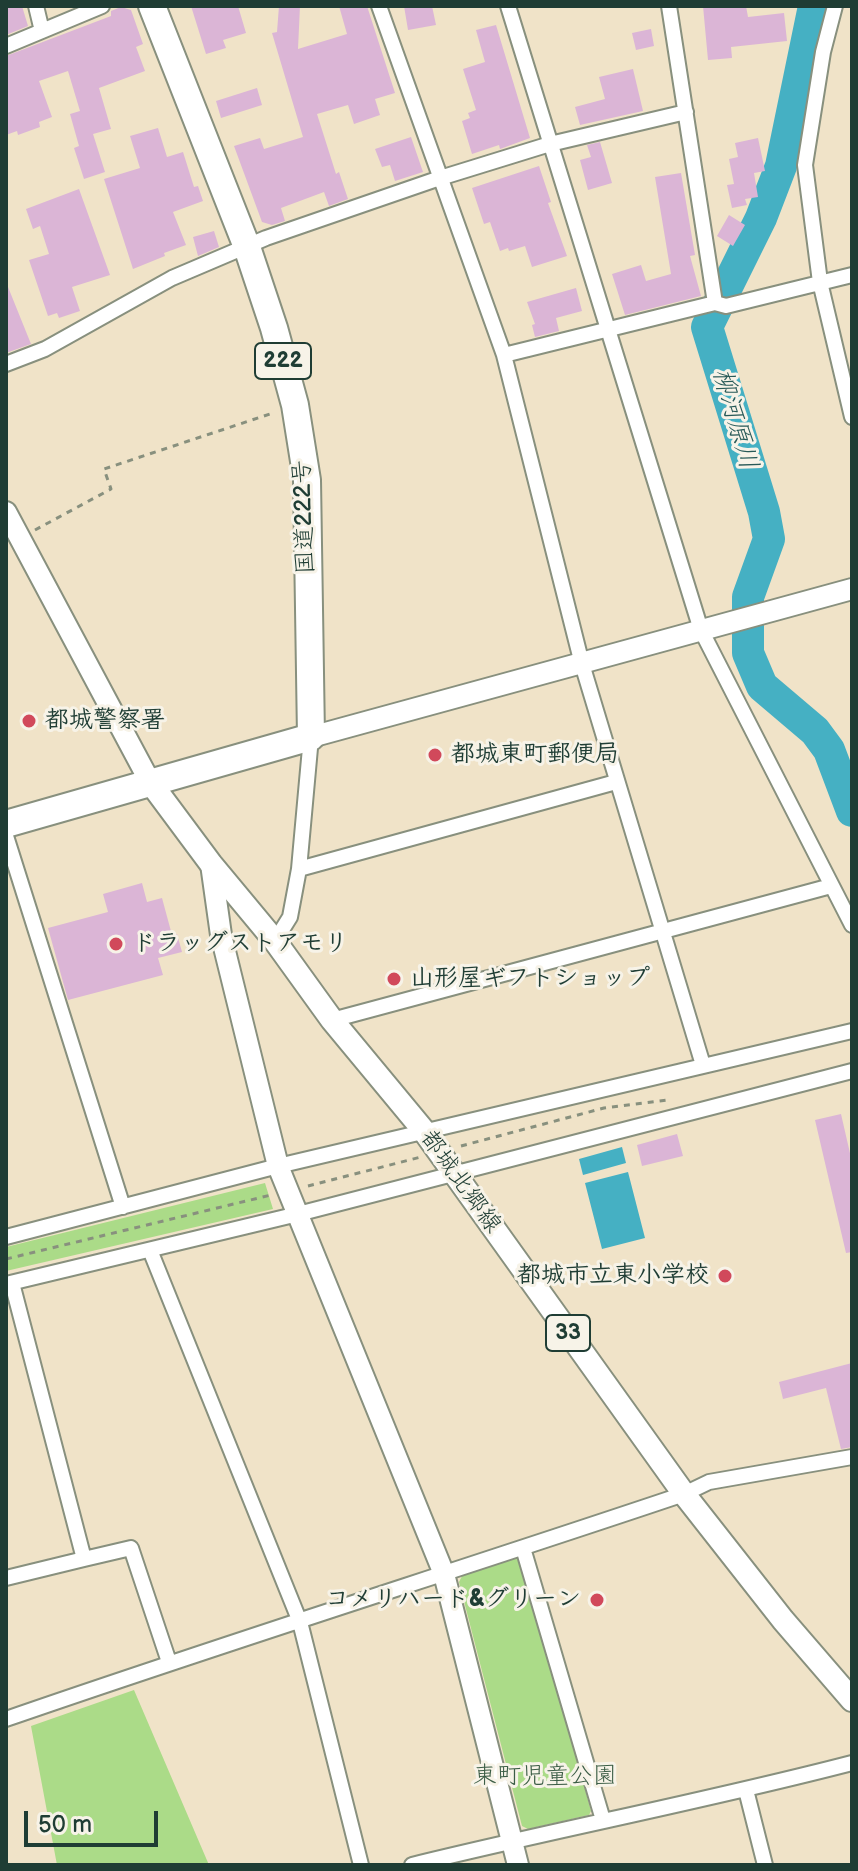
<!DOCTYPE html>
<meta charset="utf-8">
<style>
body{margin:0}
#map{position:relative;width:858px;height:1871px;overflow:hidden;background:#f0e3c8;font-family:"Balsamiq Sans",sans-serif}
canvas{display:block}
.frame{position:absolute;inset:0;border:8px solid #1f3d34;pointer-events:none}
.scale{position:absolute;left:24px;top:1811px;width:134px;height:36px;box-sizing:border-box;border:4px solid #1f3d34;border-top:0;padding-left:10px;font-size:24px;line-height:28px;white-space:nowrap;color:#1f3d34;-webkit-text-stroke:6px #f7f3e8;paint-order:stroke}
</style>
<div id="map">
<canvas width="858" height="1871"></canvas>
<div class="frame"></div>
<div class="scale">50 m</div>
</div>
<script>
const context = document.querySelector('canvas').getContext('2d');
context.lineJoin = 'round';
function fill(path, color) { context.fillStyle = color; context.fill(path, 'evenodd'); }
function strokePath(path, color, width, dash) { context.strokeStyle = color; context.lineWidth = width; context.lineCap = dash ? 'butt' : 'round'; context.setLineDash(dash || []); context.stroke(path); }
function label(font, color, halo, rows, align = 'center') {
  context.font = font + ' "Balsamiq Sans","Klee One",sans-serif'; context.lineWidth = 6; context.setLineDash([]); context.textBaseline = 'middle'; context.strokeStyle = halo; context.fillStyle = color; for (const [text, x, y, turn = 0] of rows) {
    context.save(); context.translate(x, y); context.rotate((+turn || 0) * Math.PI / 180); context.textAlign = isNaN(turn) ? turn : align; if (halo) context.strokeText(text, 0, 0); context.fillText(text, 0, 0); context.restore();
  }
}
fill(new Path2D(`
 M 265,1183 L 273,1209 L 6,1271 L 6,1247 Z
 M 517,1558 L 523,1562 L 591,1811 L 589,1815 L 528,1829 L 522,1826 L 459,1582 L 462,1576 Z
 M 134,1690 L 209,1865 L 57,1865 L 31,1726 Z`), '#abdb88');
fill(new Path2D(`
 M 622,1147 L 626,1163 L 583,1175 L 579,1159 Z
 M 628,1172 L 645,1238 L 602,1249 L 585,1183 Z`), '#45b0c3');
strokePath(new Path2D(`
 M 814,6 L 781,166 L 761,218 L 707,327 L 764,512 L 769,539 L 748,597 L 748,653 L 762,686 L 815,731 L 829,750 L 852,811`), '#45b0c3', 32);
fill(new Path2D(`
 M 6,6 L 22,6 L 28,26 L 6,35 Z
 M 191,6 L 238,6 L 246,33 L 223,40 L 226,48 L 206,54 Z
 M 279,6 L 300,6 L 298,49 L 347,34 L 339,6 L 367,6 L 395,93 L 375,99 L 380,115 L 354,124 L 348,105 L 317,114 L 336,174 L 339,172 L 348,199 L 329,206 L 324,192 L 281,208 L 285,221 L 272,225 L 262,222 L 234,146 L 260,138 L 264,149 L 303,137 L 272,33 L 277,32 Z
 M 404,6 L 432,6 L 436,25 L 408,30 Z
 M 703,6 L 746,6 L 748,17 L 784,13 L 787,41 L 731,47 L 732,58 L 708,60 Z
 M 121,7 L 131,10 L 143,44 L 136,47 L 145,71 L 99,88 L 111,129 L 93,134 L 105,172 L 84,179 L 74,148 L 79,146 L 70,114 L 80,111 L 68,71 L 39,81 L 52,117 L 39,122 L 40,127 L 18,135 L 17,131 L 6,135 L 6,56 L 111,16 L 111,11 Z
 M 496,25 L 530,138 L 500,149 L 499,145 L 472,154 L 462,121 L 470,118 L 468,113 L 476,110 L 463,69 L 485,62 L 476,30 Z
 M 651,29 L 654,46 L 636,50 L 632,33 Z
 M 633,69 L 643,111 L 580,125 L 575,107 L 605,99 L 599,77 Z
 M 257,88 L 262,105 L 221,118 L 216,101 Z
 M 158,128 L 167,157 L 183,152 L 194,187 L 198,186 L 203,201 L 173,212 L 186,245 L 164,253 L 165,256 L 133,269 L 104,179 L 140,168 L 130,136 Z
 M 411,137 L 423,172 L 395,181 L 390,165 L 382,167 L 375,149 Z
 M 758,138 L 765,171 L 754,173 L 758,197 L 745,199 L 747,205 L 732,208 L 727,185 L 734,184 L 729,159 L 738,157 L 735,143 Z
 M 600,142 L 612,183 L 588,190 L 580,160 L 591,157 L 587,145 Z
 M 539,166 L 551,202 L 548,203 L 567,256 L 532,267 L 525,246 L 509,251 L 508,248 L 500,251 L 490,222 L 484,224 L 472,188 Z
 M 681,173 L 695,255 L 690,256 L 701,296 L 625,315 L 612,274 L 641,265 L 646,281 L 671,274 L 655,177 Z
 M 79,189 L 110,275 L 72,287 L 80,311 L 59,318 L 57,313 L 48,316 L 29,260 L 49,254 L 40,226 L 33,229 L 26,209 Z
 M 729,215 L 745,225 L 733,246 L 717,236 Z
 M 214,231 L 219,247 L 198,256 L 193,237 Z
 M 6,282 L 31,344 L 6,353 Z
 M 576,288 L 582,311 L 556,318 L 559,331 L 535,337 L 532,325 L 535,324 L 527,302 Z
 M 142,883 L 147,902 L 162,898 L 172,935 L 177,934 L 182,952 L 158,958 L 163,975 L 68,1000 L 48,928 L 108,912 L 103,894 Z
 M 841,1114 L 852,1162 L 852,1252 L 846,1253 L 815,1120 Z
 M 677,1134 L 683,1156 L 642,1166 L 637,1145 Z
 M 852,1363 L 852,1447 L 841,1449 L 826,1388 L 783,1399 L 779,1382 Z`), '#dbb5d6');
const street = new Path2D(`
 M 36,6 L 42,31
 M 379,6 L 504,355 L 582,664 L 703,1065
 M 508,6 L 701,630 L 852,925
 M 669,6 L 715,303
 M 835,6 L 823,52 L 805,165 L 820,282 L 852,417
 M 6,46 L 102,6
 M 504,355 L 715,303 L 726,306 L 852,275
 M 6,364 L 45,349 L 172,278 L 266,238 L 440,178 L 550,144 L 686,112
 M 6,836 L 123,1207
 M 299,869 L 616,782
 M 275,941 L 290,917 L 299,869 L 311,737
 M 332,1020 L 831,886
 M 6,1237 L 278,1166 L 852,1031
 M 150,1250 L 300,1622 L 361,1865
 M 12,1283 L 84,1559 L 131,1548 L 169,1662
 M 6,1284 L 298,1214 L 852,1071
 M 523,1548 L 603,1820
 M 6,1578 L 84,1559
 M 6,1719 C 231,1641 458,1570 684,1494 L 709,1482 L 852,1457
 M 746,1790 L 765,1865
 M 412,1865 C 558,1829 706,1801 852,1763`);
const secondary = new Path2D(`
 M 6,512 L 150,782
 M 311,737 L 852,589
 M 211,864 L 221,935 L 278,1166 L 444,1574 L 518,1865`);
const primary = new Path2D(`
 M 150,782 L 211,864 L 275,941 L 332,1020 L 424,1131 L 684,1494 L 783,1620 L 852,1700`);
const highway = new Path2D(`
 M 6,824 L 311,737 L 307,480 L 295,405 L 274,328 L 247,247 L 152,6`);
strokePath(street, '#88907e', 18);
strokePath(secondary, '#88907e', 24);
strokePath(primary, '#88907e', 26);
strokePath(highway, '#88907e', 30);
strokePath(new Path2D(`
 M 35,530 L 111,489 L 104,469 L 273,413
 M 461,1146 L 604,1108 L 668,1100
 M 308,1186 L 421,1157
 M 6,1259 L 271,1195`), '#88907e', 3, [6, 6]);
strokePath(street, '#fff', 14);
strokePath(secondary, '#fff', 20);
strokePath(primary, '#fff', 22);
strokePath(highway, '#fff', 26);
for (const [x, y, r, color] of [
 [29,721,8,"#d1495b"],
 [435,755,8,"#d1495b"],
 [116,944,8,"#d1495b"],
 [394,979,8,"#d1495b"],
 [725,1276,8,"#d1495b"],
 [597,1600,8,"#d1495b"]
]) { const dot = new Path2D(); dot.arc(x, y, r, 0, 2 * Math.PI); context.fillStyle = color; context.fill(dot); strokePath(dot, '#f7f3e8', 3); }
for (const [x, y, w] of [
 [283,361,56],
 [568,1333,44]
]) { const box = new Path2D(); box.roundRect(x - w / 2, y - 18, w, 36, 6); context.fillStyle = '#f7f3e8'; context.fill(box); strokePath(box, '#1f3d34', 2); }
label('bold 22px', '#1f3d34', null, [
 ["222",283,361],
 ["33",568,1333]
]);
label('24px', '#1f3d34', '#f7f3e8', [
 ["国道222号",305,517,-92],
 ["都城北郷線",460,1182,54]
]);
label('bold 24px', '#1f3d34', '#f7f3e8', [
 ["都城警察署",45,721],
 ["都城東町郵便局",451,755],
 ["ドラッグストアモリ",132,944],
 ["山形屋ギフトショップ",410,979],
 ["都城市立東小学校",709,1276,"right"],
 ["コメリハード&グリーン",581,1600,"right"]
], 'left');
label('24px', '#3b5d45', '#f7f3e8', [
 ["東町児童公園",545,1777]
]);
label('italic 26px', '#285a58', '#f7f3e8', [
 ["柳河原川",734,419,74]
]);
</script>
